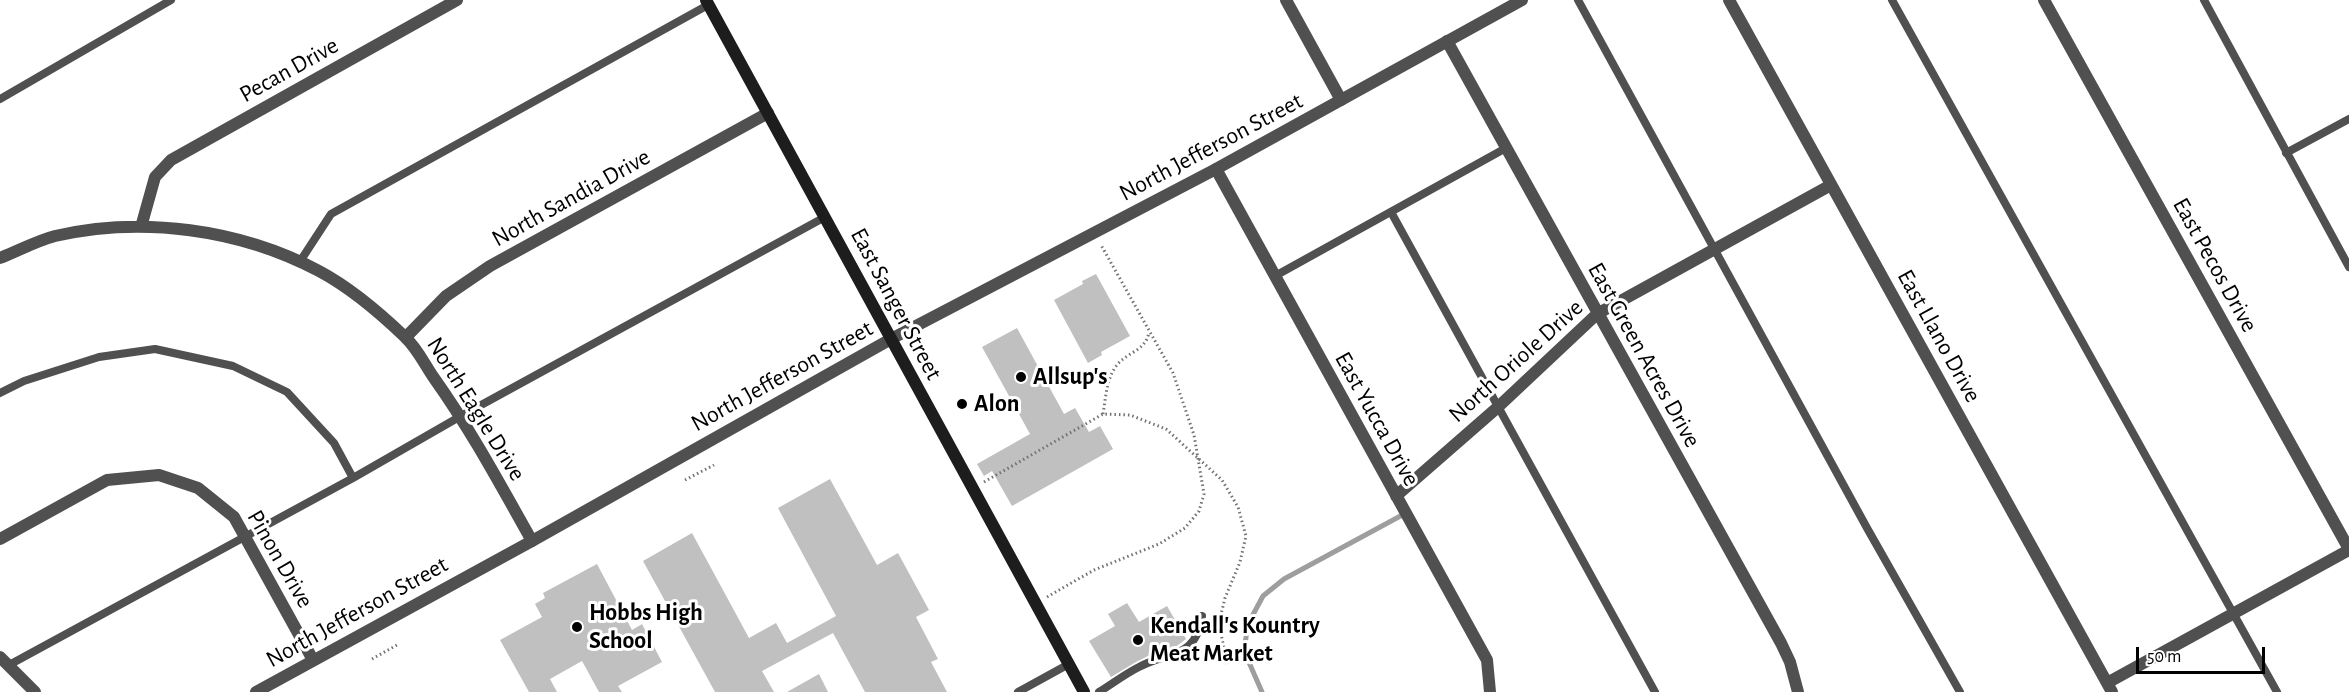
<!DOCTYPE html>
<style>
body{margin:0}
#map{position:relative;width:2349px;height:692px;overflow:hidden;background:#fff;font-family:"Alegreya Sans",sans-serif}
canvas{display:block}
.scale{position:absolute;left:2136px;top:647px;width:129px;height:27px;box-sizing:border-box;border:3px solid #000;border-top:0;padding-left:8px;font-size:18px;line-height:21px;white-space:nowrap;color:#000;-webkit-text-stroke:4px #fff;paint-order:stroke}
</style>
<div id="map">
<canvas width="2349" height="692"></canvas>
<div class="scale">50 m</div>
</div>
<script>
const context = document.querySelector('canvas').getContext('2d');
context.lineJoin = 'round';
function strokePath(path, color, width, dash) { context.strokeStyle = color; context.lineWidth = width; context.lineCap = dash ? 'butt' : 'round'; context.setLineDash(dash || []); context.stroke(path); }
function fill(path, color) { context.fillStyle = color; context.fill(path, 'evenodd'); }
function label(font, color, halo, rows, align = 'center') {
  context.font = font + ' "Alegreya Sans",sans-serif'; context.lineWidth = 6; context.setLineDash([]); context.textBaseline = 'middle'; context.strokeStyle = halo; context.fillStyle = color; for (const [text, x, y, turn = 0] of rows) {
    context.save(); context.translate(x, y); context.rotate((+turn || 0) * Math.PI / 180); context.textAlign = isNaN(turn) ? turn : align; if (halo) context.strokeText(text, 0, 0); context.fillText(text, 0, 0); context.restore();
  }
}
strokePath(new Path2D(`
 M 1262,692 L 1244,651 L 1248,624 L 1263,596 L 1284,579 L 1406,513`), '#9e9e9e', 5);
fill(new Path2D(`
 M 1096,274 L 1130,336 L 1101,352 L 1102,355 L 1088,363 L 1054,300 L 1083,284 L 1082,281 Z
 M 1017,328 L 1064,414 L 1075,408 L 1089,432 L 1100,426 L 1113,449 L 1012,506 L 992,471 L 984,476 L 977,464 L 1030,434 L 982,347 Z
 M 830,479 L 877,565 L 898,553 L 929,610 L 916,617 L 938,659 L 931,662 L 947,692 L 865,692 L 833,633 L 762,671 L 774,692 L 715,692 L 643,561 L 692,533 L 749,638 L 776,623 L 787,643 L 836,616 L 778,508 Z
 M 597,564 L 632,630 L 642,624 L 662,662 L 618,686 L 622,692 L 599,692 L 582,661 L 550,679 L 557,692 L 529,692 L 500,640 L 542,617 L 535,604 L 545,598 L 543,593 Z
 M 1127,603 L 1139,622 L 1167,606 L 1186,639 L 1174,648 L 1156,652 L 1136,662 L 1111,677 L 1089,641 L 1115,626 L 1108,614 Z
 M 819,674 L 828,692 L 787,692 Z`), '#c0c0c0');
strokePath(new Path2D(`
 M 1103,414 C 1106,397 1106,379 1117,365 C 1127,352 1146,351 1149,332
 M 685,480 L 714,465
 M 984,482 L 1103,414 L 1130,415 L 1166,429 L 1222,480 L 1238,507 L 1246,536 L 1240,562 L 1225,598 L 1219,623 L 1227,664
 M 1047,597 L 1094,570 L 1159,544 L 1185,528 L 1199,511 L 1204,494 L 1194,435 L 1173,373 L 1101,245
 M 372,659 L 397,645`), '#727272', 3, [1.5, 3]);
strokePath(new Path2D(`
 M 1578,0 L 1867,528 L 1960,692
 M 1892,0 L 2277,692
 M 2204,0 L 2349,267
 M 0,99 L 171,0
 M 2286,153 L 2349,119
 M 1391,212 L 1655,692
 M 299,263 L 331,214 L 708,5
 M 1275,276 L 1506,148
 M 0,393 L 24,381 L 99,357 L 155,349 L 233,366 L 287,392 L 334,443 L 353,478
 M 9,665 L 353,478 L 461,416 L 825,217
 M 1018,692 L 1069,664
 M 1099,692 C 1112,684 1125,674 1139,667 C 1169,651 1196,659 1202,616`), '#505050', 8);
strokePath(new Path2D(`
 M 1286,0 L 1341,100
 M 1729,0 L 2112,692
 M 2044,0 L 2349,549
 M 1447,41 L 1781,643 L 1790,662 L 1798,692
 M 1216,169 L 1487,660 L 1490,692
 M 141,227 L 155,177 L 171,160 L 457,0
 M 0,258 C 18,251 36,241 55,236 C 142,216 240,229 319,271 C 351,288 380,313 405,337 C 417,348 425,365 434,378 C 471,430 501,486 532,541
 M 406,337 L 446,296 L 490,266 L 768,113
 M 1396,496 L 1498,407 L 1597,314 L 1831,185
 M 0,539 L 107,480 L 159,475 L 198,488 L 234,517 L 313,660
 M 0,657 L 35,692
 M 2107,683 L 2349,550`), '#505050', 12);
strokePath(new Path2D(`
 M 256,692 L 532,541 L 891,339 L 1216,169 L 1522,0`), '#505050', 12);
strokePath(new Path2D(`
 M 706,0 L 1084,692`), '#1d1d1d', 12);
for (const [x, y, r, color] of [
 [1021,377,6,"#000"],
 [962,404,6,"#000"],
 [577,627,6,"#000"],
 [1138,640,6,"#000"]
]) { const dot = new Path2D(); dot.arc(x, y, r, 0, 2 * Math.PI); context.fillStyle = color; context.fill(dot); strokePath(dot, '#fff', 2); }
label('24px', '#000', '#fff', [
 ["Pecan Drive",289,70,-29],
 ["North Jefferson Street",1211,147,-28],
 ["North Sandia Drive",571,198,-29],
 ["East Pecos Drive",2215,265,61],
 ["East Sanger Street",896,304,62],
 ["East Llano Drive",1939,336,61],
 ["East Green Acres Drive",1644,355,61],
 ["North Oriole Drive",1516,361,-42],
 ["North Jefferson Street",782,376,-29],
 ["North Eagle Drive",476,409,58],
 ["East Yucca Drive",1377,419,61],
 ["Pinon Drive",280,559,60],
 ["North Jefferson Street",357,612,-29]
]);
label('bold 24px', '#000', '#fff', [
 ["Allsup's",1033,377],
 ["Alon",974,404],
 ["Hobbs High",589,613],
 ["School",589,641],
 ["Kendall's Kountry",1150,626],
 ["Meat Market",1150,654]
], 'left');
</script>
